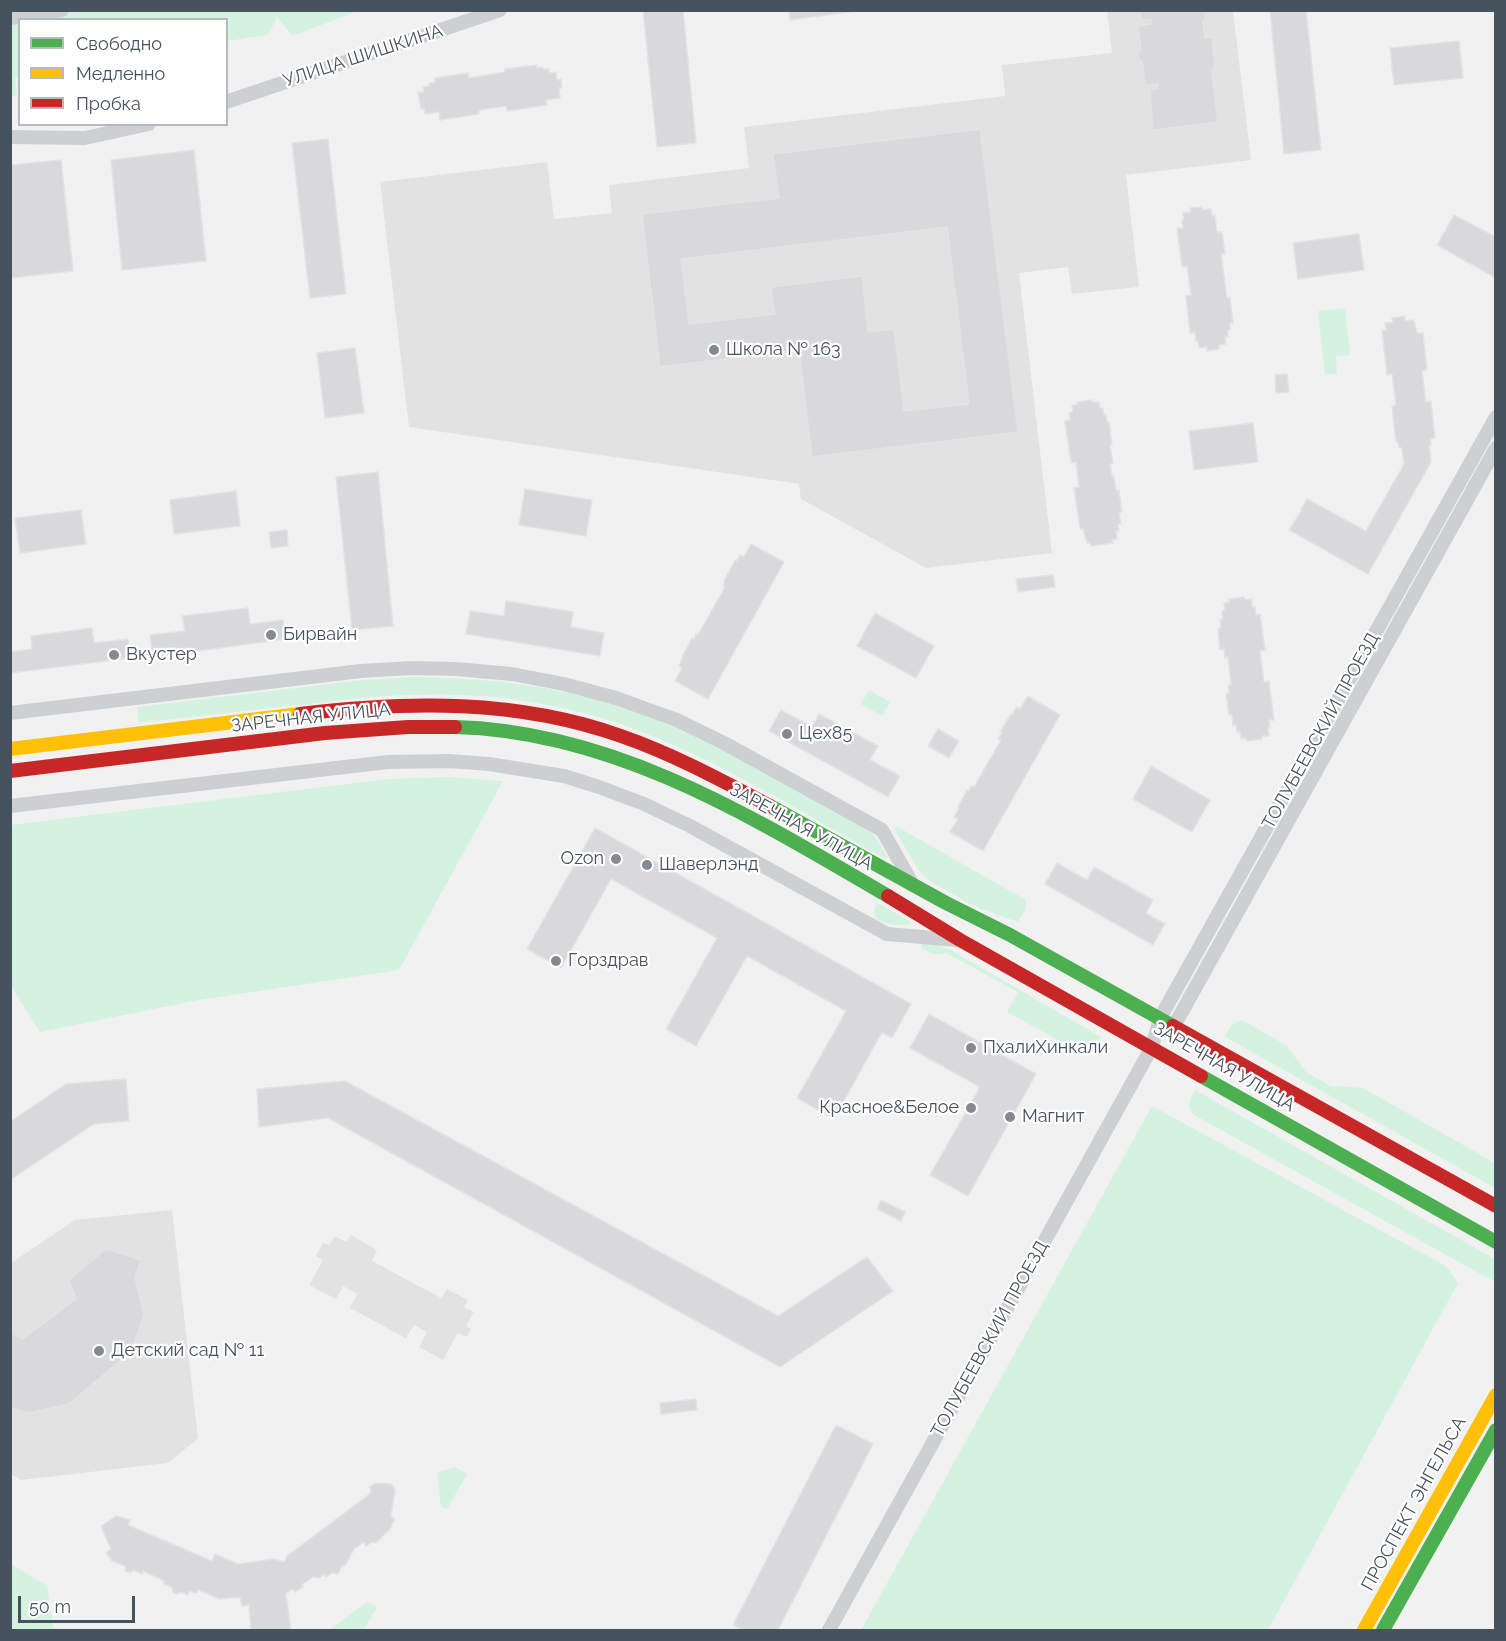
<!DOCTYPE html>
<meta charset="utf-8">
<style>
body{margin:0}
#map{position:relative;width:1506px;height:1641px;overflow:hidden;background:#f2f1f1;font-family:Raleway,sans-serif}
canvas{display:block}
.frame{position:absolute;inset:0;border:12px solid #47525f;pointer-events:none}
.legend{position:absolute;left:18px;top:18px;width:210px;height:108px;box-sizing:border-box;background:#fff;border:2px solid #b5babf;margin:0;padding:8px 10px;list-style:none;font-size:18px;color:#47525f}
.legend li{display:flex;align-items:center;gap:12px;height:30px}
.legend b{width:30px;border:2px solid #b5babf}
.scale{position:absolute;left:18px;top:1596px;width:117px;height:27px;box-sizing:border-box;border:3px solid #47525f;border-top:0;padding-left:8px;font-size:18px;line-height:21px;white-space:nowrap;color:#47525f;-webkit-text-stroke:4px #fff;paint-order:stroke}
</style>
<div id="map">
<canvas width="1506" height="1641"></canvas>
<div class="frame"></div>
<ul class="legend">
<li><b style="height:8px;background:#4caf50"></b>Свободно</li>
<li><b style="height:8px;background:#ffc107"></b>Медленно</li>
<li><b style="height:8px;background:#c62828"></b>Пробка</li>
</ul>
<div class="scale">50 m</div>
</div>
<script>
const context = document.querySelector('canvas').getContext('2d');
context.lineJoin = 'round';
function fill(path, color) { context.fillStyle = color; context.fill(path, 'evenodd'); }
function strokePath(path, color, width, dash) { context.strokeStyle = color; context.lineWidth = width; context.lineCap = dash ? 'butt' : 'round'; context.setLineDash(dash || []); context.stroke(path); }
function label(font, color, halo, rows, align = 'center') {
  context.font = font + ' Raleway,sans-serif'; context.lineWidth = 4.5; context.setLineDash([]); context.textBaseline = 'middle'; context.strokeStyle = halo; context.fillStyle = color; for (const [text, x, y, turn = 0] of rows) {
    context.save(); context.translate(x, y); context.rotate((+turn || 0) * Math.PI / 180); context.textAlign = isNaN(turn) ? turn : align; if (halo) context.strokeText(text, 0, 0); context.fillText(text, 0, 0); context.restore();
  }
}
fill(new Path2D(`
 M 1107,10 L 1233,11 L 1251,160 L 1126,175 L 1139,287 L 1072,294 L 1068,267 L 1019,273 L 1052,553 L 926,568 L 801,499 L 799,484 L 409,427 L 380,182 L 547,162 L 554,219 L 612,213 L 609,185 L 749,168 L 744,127 L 1005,96 L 1002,65 L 1112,53 Z
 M 172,1210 L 198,1438 L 168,1463 L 21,1480 L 11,1474 L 11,1263 L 75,1220 Z
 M 351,1235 L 377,1250 L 372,1261 L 441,1298 L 447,1289 L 468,1300 L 464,1307 L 474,1312 L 466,1326 L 471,1329 L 467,1337 L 458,1333 L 443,1360 L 419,1347 L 427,1332 L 414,1325 L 406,1338 L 350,1308 L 357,1294 L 343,1286 L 336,1299 L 309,1285 L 323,1260 L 316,1256 L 323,1243 L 329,1245 L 335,1236 L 346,1242 Z`), '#e3e2e3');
fill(new Path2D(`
 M 11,11 L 358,11 L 292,36 L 277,17 L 268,35 L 227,41 L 226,20 L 20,20 L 19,77 L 15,78 L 17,95 L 11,96 Z
 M 1345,308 L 1350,355 L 1336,356 L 1337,374 L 1325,375 L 1318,311 Z
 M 411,677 C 500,678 588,689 670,724 C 738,752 801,792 864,827 L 872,833 L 888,857 L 885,859 C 800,811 716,758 623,725 C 556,701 481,692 409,695 C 369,696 328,702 288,706 C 238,712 189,717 139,723 L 137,707 L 362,680 Z
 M 869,690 L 890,702 L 882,716 L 861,704 Z
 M 448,777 L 503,781 L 399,970 L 199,1000 L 40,1032 L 11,986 L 11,825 L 388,779 Z
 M 896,826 L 1026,900 L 1025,910 L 1018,922 L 974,906 L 931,882 L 923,875 L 917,868 L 895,830 Z
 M 877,903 L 910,921 L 911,924 C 897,926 865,925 877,903 Z
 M 922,943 L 937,945 L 949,949 L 1101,1037 C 1095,1047 1092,1054 1080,1052 L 1007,1012 L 1018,992 L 946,953 C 936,956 931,953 921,948 Z
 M 1239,1021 L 1244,1021 L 1287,1046 L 1306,1072 L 1331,1086 L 1363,1088 L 1495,1163 L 1495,1188 L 1225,1037 L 1231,1025 Z
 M 1195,1090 L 1495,1259 L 1495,1282 L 1194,1115 C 1185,1107 1190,1100 1195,1090 Z
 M 1152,1106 L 1446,1266 L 1458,1283 L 1268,1630 L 861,1630 Z
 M 455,1467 L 467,1474 L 447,1509 L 441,1507 L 437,1472 Z
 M 11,1564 L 47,1586 L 54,1630 L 11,1630 Z
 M 367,1602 L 377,1607 L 364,1630 L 329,1630 Z`), '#d4f2e0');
const building = new Path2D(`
 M 643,10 L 683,10 L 696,143 L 657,147 Z
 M 789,10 L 863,10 L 790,20 Z
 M 1140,10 L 1204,10 L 1205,21 L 1203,21 L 1205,38 L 1212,37 L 1215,69 L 1212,69 L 1212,75 L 1218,122 L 1153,130 L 1150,90 L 1158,89 L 1158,84 L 1145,85 L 1142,60 L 1139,60 L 1138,51 L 1141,51 L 1138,26 L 1151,24 L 1151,19 L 1141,20 Z
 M 1270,10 L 1306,10 L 1321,150 L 1284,154 Z
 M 1459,41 L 1463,78 L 1394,85 L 1390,48 Z
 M 537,65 L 537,68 L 542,67 L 543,69 L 549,69 L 549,73 L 556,72 L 557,80 L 561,79 L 562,88 L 559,88 L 560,98 L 546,100 L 547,105 L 507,111 L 506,106 L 479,110 L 479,114 L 440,120 L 439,112 L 425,114 L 424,108 L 421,109 L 418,92 L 424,92 L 423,87 L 430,86 L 429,83 L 435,83 L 435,78 L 468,73 L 469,78 L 505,72 L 505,69 Z
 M 980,129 L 1018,432 L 812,457 L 799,350 L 660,367 L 642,214 L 779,198 L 773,154 ZM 947,227 L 969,404 L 904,411 L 894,329 L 868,332 L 862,276 L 771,287 L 775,314 L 689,324 L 681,259 Z
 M 328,139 L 346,294 L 310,298 L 292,143 Z
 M 194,150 L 206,261 L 122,270 L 111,160 Z
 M 61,160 L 73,271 L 10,278 L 10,165 Z
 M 1202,207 L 1202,210 L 1211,209 L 1212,216 L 1215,215 L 1217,232 L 1222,232 L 1225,254 L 1221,254 L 1227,298 L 1230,298 L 1233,323 L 1230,323 L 1230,329 L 1228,330 L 1228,337 L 1225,337 L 1226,344 L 1219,345 L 1219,349 L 1207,351 L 1207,347 L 1199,348 L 1198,341 L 1196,341 L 1195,332 L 1190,333 L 1186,296 L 1191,295 L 1187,266 L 1182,267 L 1177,228 L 1183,228 L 1182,220 L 1184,219 L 1183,213 L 1191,212 L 1190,208 Z
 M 1454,215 L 1496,237 L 1496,278 L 1437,245 Z
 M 1359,234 L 1364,270 L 1298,279 L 1293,243 Z
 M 1405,316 L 1405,321 L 1414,320 L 1417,333 L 1423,333 L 1427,370 L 1422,371 L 1426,402 L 1431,401 L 1435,438 L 1430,439 L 1431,445 L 1429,445 L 1431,462 L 1368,574 L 1289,530 L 1302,510 L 1301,509 L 1307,499 L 1366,531 L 1404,464 L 1402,448 L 1399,448 L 1398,442 L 1396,442 L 1392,406 L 1396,405 L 1392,374 L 1387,375 L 1382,330 L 1386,330 L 1385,323 L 1393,322 L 1392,318 Z
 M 355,348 L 364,413 L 325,418 L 317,353 Z
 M 1287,374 L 1289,392 L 1276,393 L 1275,375 Z
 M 1092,400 L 1092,402 L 1099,402 L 1100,408 L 1103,408 L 1104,416 L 1106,415 L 1107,423 L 1109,422 L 1112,445 L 1110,445 L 1113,464 L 1110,464 L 1112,476 L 1114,476 L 1116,490 L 1119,490 L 1122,512 L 1119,512 L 1121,524 L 1118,524 L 1119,531 L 1116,531 L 1117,539 L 1112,540 L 1113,543 L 1091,546 L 1090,543 L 1087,543 L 1083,529 L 1080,529 L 1074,488 L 1079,487 L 1076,462 L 1071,463 L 1065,421 L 1070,420 L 1069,413 L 1073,412 L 1072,405 L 1078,404 L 1077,402 Z
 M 1253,423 L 1258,462 L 1194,470 L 1189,431 Z
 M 378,472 L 393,626 L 352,630 L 336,477 Z
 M 525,489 L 592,500 L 586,536 L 519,525 Z
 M 236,491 L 240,526 L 174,534 L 170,500 Z
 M 81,510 L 86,544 L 20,553 L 15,518 Z
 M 287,530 L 288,546 L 271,548 L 269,532 Z
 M 751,544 L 784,562 L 708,699 L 675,681 L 682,668 L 679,666 L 683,657 L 682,657 L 692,638 L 694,639 L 696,634 L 698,635 L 725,587 L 723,586 L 725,582 L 724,581 L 735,560 L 737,561 L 740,555 L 744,557 Z
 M 1053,575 L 1055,587 L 1018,592 L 1016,579 Z
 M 1244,597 L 1245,600 L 1252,599 L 1252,607 L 1255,607 L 1256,615 L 1260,614 L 1265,650 L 1260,651 L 1264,682 L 1269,681 L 1274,720 L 1269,720 L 1270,728 L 1268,728 L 1269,736 L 1262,736 L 1262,739 L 1247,741 L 1246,738 L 1241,739 L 1240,731 L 1237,732 L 1236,724 L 1233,725 L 1232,715 L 1229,715 L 1226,694 L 1229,693 L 1228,685 L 1231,685 L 1228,657 L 1225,658 L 1224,649 L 1220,650 L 1218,629 L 1221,628 L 1220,619 L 1223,619 L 1222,611 L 1225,610 L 1224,603 L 1229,602 L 1229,599 Z
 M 506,601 L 573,612 L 571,627 L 604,633 L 600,656 L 466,634 L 470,611 L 504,616 Z
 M 248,608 L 250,624 L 283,620 L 286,639 L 153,657 L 150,635 L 185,631 L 182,616 Z
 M 875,613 L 934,646 L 916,678 L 857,646 Z
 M 92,628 L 94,643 L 128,639 L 130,658 L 10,673 L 10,652 L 32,649 L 31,636 Z
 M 1028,696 L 1060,715 L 983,851 L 950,832 L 958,819 L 954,817 L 959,808 L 958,807 L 967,790 L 969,791 L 971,786 L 974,787 L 1001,740 L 998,739 L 1002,733 L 1000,732 L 1011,714 L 1012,715 L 1017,707 L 1020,709 Z
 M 781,710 L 812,727 L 819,714 L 878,746 L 870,760 L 900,776 L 888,797 L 769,731 Z
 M 938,729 L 959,741 L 949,758 L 928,746 Z
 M 1151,766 L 1210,800 L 1192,832 L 1133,799 Z
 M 595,828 L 911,1004 L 892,1038 L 882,1032 L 834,1119 L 797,1098 L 846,1011 L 747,956 L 696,1046 L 666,1029 L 717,938 L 611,879 L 561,968 L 527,949 Z
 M 1057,863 L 1087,880 L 1094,867 L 1153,900 L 1146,913 L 1165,924 L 1153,945 L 1045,884 Z
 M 929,1014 L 1036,1074 L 968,1196 L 930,1175 L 980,1087 L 910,1048 Z
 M 126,1079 L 129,1121 L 94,1124 L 10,1180 L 10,1122 L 66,1084 Z
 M 345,1081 L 778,1316 L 867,1257 L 893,1291 L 780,1367 L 328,1118 L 259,1127 L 257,1089 Z
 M 881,1200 L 905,1212 L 901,1221 L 877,1209 Z
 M 106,1249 L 141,1260 L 135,1277 L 144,1315 L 131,1351 L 69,1404 L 28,1413 L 10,1407 L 10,1332 L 23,1339 L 76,1299 L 69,1280 Z
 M 696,1399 L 697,1410 L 661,1414 L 660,1403 Z
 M 836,1425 L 873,1444 L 778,1630 L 743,1630 L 733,1625 Z
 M 375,1483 L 391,1484 L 395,1490 L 391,1516 L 395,1520 L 392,1524 L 391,1528 L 376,1543 L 372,1542 L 366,1546 L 364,1542 L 354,1549 L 346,1564 L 341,1567 L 339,1572 L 337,1574 L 332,1573 L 326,1577 L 324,1574 L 319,1578 L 313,1577 L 301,1585 L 303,1587 L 295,1592 L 292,1589 L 286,1594 L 291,1630 L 251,1630 L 249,1605 L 242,1606 L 240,1597 L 219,1599 L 199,1590 L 196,1593 L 189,1591 L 188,1595 L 180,1592 L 177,1594 L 173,1592 L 172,1587 L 164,1584 L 164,1581 L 143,1571 L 142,1574 L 134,1570 L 130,1573 L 125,1571 L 125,1566 L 112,1561 L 106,1553 L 111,1549 L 101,1526 L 116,1516 L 130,1520 L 128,1525 L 212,1561 L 215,1554 L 238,1564 L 274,1559 L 284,1562 L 287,1556 L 371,1493 L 370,1487 Z`);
fill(building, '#d9d9db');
strokePath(building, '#e3e3e4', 1.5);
strokePath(new Path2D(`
 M 10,18 L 62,10
 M 226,102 L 500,10
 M 10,137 L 85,138 L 149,124
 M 10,713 L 361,671 L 411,668 L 456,669 L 512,674 L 564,684 L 616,698 L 677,720 L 724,743 L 882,830 L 913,885
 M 10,806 L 388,762 L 449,761 L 489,764 L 564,776 L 599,787 L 644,804 L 690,826 L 887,934 L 957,940
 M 1168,1031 L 1174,1026 L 1496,448
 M 829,1630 L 1152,1047 L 1160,1018 L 1496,417`), '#cdd0d2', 14);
strokePath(new Path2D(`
 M 455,727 C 615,731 754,818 888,896
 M 770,806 L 946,903 L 1010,935 L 1173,1026
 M 1201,1076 L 1496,1242
 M 1383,1630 L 1496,1430`), '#4caf50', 14);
strokePath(new Path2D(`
 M 10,749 L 300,714
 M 1364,1630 L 1496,1395`), '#ffc107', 14);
strokePath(new Path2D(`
 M 300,714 C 408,701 517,699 621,736 C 673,754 721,780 770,806
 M 10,771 L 325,733 L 408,727 L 455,727
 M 888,896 L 960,940 L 1201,1076
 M 1173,1026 L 1496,1206`), '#c62828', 14);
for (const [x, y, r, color] of [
 [714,350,6,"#838a92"],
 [271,635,6,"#838a92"],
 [114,655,6,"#838a92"],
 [787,734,6,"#838a92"],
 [616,859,6,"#838a92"],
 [647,865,6,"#838a92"],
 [556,961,6,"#838a92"],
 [971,1048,6,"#838a92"],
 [971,1108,6,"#838a92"],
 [1010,1117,6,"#838a92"],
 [99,1351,6,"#838a92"]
]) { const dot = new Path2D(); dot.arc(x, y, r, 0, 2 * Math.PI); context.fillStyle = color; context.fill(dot); strokePath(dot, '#fff', 2); }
label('18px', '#47525f', '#fff', [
 ["УЛИЦА ШИШКИНА",363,56,-18],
 ["ЗАРЕЧНАЯ УЛИЦА",311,718,-6],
 ["ТОЛУБЕЕВСКИЙ ПРОЕЗД",1321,731,-61],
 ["ЗАРЕЧНАЯ УЛИЦА",801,827,29],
 ["ЗАРЕЧНАЯ УЛИЦА",1224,1067,30],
 ["ТОЛУБЕЕВСКИЙ ПРОЕЗД",990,1339,-61],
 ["ПРОСПЕКТ ЭНГЕЛЬСА",1414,1504,-61]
]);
label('18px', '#47525f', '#fff', [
 ["Школа № 163",726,350],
 ["Бирвайн",283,635],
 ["Вкустер",126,655],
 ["Цех85",799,734],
 ["Ozon",604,859,"right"],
 ["Шаверлэнд",659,865],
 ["Горздрав",568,961],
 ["ПхалиХинкали",983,1048],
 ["Красное&Белое",959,1108,"right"],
 ["Магнит",1022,1117],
 ["Детский сад № 11",111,1351]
], 'left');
</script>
